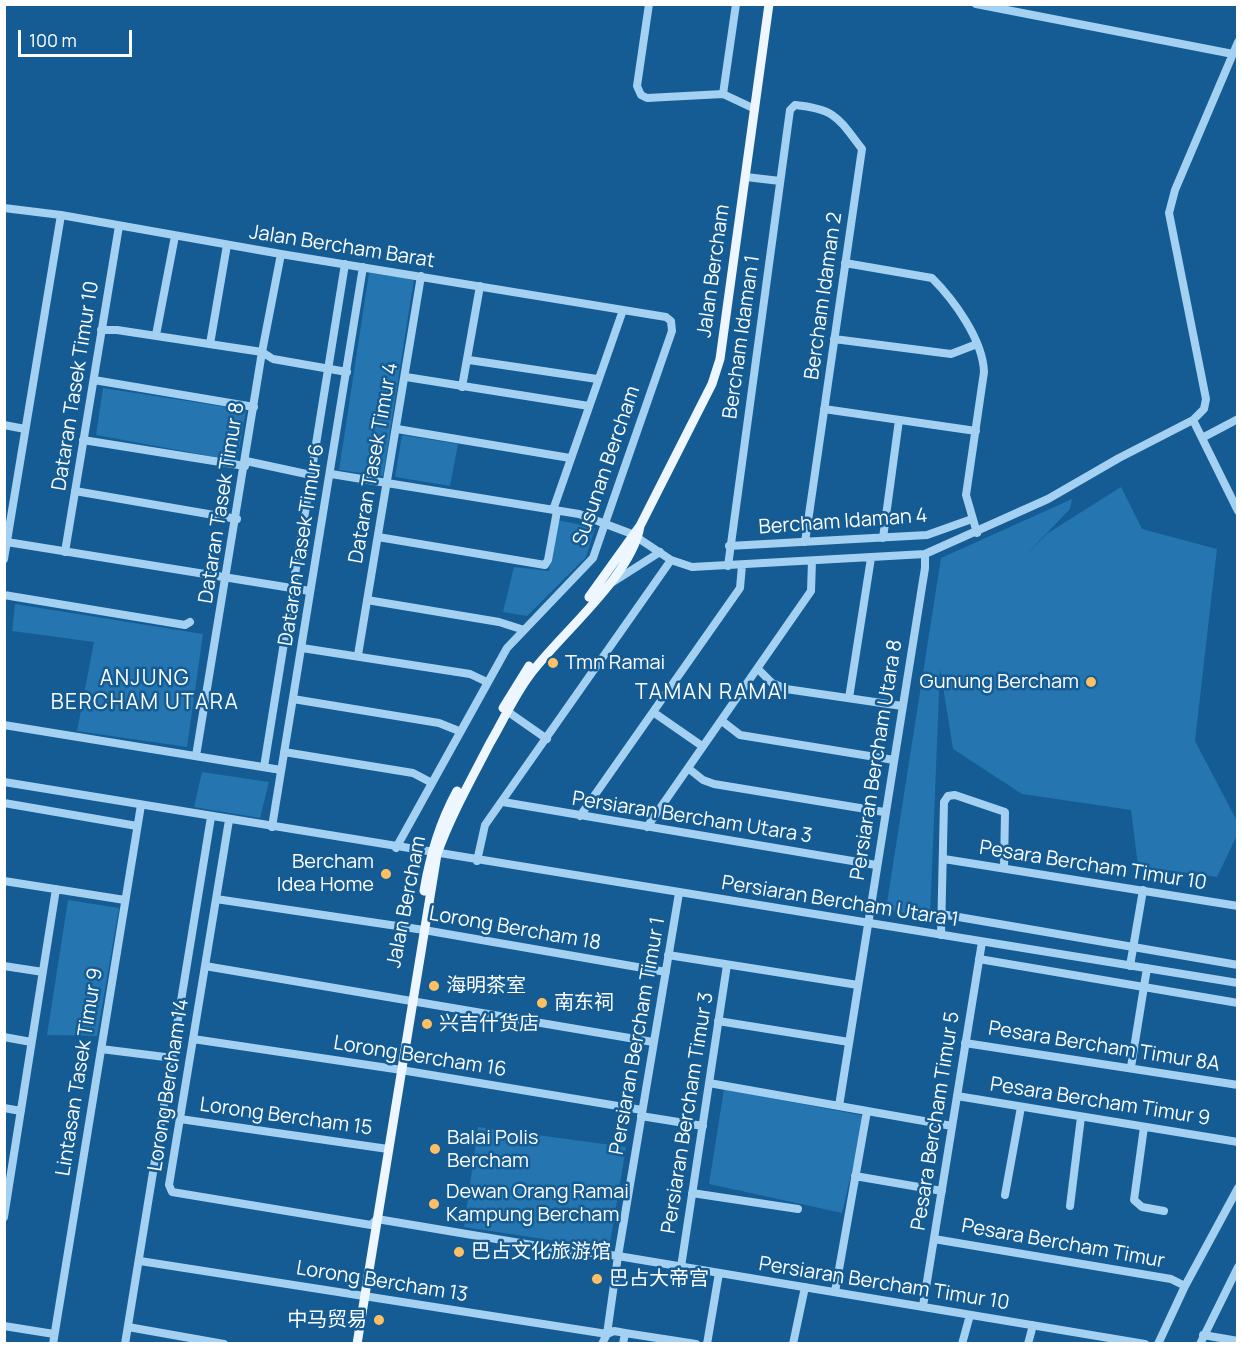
<!DOCTYPE html>
<meta charset="utf-8">
<style>
body{margin:0}
#map{position:relative;width:1242px;height:1348px;overflow:hidden;background:#145c93;font-family:Manrope,sans-serif}
canvas{display:block}
.frame{position:absolute;inset:0;border:6px solid #fff;pointer-events:none}
.scale{position:absolute;left:18px;top:30px;width:114px;height:27px;box-sizing:border-box;border:3px solid #fff;border-top:0;padding-left:8px;font-size:18px;line-height:21px;white-space:nowrap;color:#fff;-webkit-text-stroke:4px #145c93;paint-order:stroke}
</style>
<div id="map">
<canvas width="1242" height="1348"></canvas>
<div class="frame"></div>
<div class="scale">100 m</div>
</div>
<script>
const context = document.querySelector('canvas').getContext('2d');
context.lineJoin = 'round';
function fill(path, color) { context.fillStyle = color; context.fill(path, 'evenodd'); }
function strokePath(path, color, width, dash) { context.strokeStyle = color; context.lineWidth = width; context.lineCap = dash ? 'butt' : 'round'; context.setLineDash(dash || []); context.stroke(path); }
function label(font, color, halo, rows, align = 'center') {
  context.font = font + ' Manrope,"Noto Sans SC",sans-serif'; context.lineWidth = 5; context.setLineDash([]); context.textBaseline = 'middle'; context.strokeStyle = halo; context.fillStyle = color; for (const [text, x, y, turn = 0] of rows) {
    context.save(); context.translate(x, y); context.rotate((+turn || 0) * Math.PI / 180); context.textAlign = isNaN(turn) ? turn : align; if (halo) context.strokeText(text, 0, 0); context.fillText(text, 0, 0); context.restore();
  }
}
fill(new Path2D(`
 M 369,273 L 414,279 L 383,476 L 339,470 Z
 M 103,388 L 246,410 L 237,461 L 96,435 Z
 M 402,435 L 458,444 L 450,486 L 395,477 Z
 M 1121,487 L 1142,529 L 1217,549 L 1195,741 L 1237,821 L 1237,835 L 1217,877 L 1138,866 L 1131,810 L 1022,794 L 953,749 L 940,668 L 930,918 L 886,909 L 941,558 L 1072,499 L 1070,509 L 1023,558 L 1048,533 Z
 M 558,520 L 595,528 L 586,557 L 527,616 L 503,612 L 514,567 L 549,571 Z
 M 15,604 L 203,634 L 187,747 L 77,731 L 94,642 L 12,631 Z
 M 202,772 L 269,782 L 260,818 L 194,807 Z
 M 68,900 L 119,908 L 97,1036 L 47,1035 Z
 M 724,1089 L 865,1116 L 842,1213 L 709,1184 Z
 M 478,1127 L 626,1147 L 609,1249 L 464,1227 Z`), '#2475b0');
strokePath(new Path2D(`
 M 649,4 L 637,86 L 641,95 L 647,98 L 723,94 L 736,4
 M 976,4 L 1233,54
 M 723,94 L 755,109
 M 746,177 L 780,181
 M 4,208 L 61,215 L 281,254 L 666,317 L 671,321 L 672,331 L 593,558 L 507,648 L 396,848
 M 845,263 L 932,278 C 954,300 983,340 984,372 L 966,495 L 977,533
 M 101,330 L 117,330 L 262,352 L 273,359 L 347,372
 M 156,335 L 175,236
 M 834,339 L 951,354 L 977,344
 M 210,344 L 227,245
 M 469,360 L 597,379
 M 406,377 L 589,406
 M 94,380 L 254,407
 M 462,387 L 480,286
 M 824,409 L 976,431
 M 1193,420 L 1238,511
 M 4,425 L 25,429
 M 397,429 L 570,458
 M 1202,438 L 1238,419
 M 83,440 L 245,466
 M 246,461 L 311,475
 M 331,474 L 579,514 L 632,534 L 671,560 L 692,567 L 925,554 L 1048,499 L 1119,458 L 1193,420 L 1204,409 L 1206,399 L 1169,213 L 1175,190 L 1238,42
 M 75,491 L 237,519
 M 553,510 L 623,310
 M 378,537 L 545,565 L 548,560 L 557,511
 M 883,538 L 899,420
 M 7,542 L 310,591
 M 729,546 L 927,535 L 972,519
 M 65,552 L 119,226
 M 4,559 L 61,215
 M 728,566 L 790,110 L 795,105 C 836,109 838,118 862,149 L 805,542
 M 613,582 L 660,552
 M 4,595 L 185,625 L 190,622
 M 367,600 L 499,622 L 524,630
 M 302,648 L 470,674 L 487,682
 M 358,655 L 421,276
 M 758,669 L 772,683 L 786,689 L 902,706
 M 849,698 L 871,558
 M 293,699 L 439,723 L 459,731
 M 504,709 L 547,739
 M 653,712 L 702,746
 M 722,721 L 740,735 L 894,760
 M 4,725 L 281,770
 M 284,752 L 413,773 L 432,783
 M 196,756 L 262,352 L 281,254
 M 264,767 L 345,264
 M 688,768 L 703,780 L 714,784 L 884,812
 M 4,782 L 1238,983
 M 503,802 L 876,865
 M 4,803 L 137,826
 M 580,816 L 740,588 L 742,565
 M 229,820 L 169,1185 L 172,1192 L 371,1225 L 377,1219 L 550,1248 L 618,1256 L 1145,1344
 M 272,827 L 363,267
 M 647,827 L 811,591 L 812,561
 M 944,859 L 1238,906
 M 477,861 L 485,825 L 671,560
 M 4,881 L 125,900
 M 216,899 L 424,930 L 666,972
 M 941,914 L 1238,965
 M 941,935 L 944,802 L 948,796 L 955,795 L 1005,812 L 1004,868
 M 668,955 L 858,985
 M 979,959 L 1238,1003
 M 4,966 L 43,972
 M 205,966 L 653,1042
 M 1130,966 L 1143,890
 M 718,1021 L 849,1042
 M 4,1037 L 31,1042
 M 193,1039 L 395,1069 L 642,1110
 M 965,1043 L 1238,1085
 M 101,1049 L 173,1058
 M 1131,1067 L 1147,968
 M 709,1083 L 952,1126
 M 957,1096 L 1238,1142
 M 839,1106 L 925,568 L 925,554
 M 4,1108 L 21,1111
 M 641,1116 L 703,1126
 M 180,1119 L 388,1149
 M 1144,1127 L 1134,1200 L 1142,1207 L 1164,1211
 M 855,1176 L 942,1191
 M 692,1193 L 798,1209
 M 1005,1195 L 1021,1107
 M 1070,1206 L 1081,1117
 M 4,1217 L 56,889
 M 934,1239 L 1171,1279 L 1185,1286
 M 140,1261 L 607,1334 L 602,1344
 M 681,1267 L 727,965
 M 835,1292 L 867,1111
 M 923,1306 L 982,942
 M 4,1326 L 54,1334
 M 128,1327 L 224,1344
 M 625,1333 L 696,1344
 M 1203,1335 L 1238,1341
 M 53,1344 L 141,805
 M 125,1344 L 211,817
 M 623,1344 L 625,1333 L 614,1331 L 607,1334 L 618,1256 L 679,893
 M 707,1344 L 719,1273
 M 793,1344 L 805,1287
 M 962,1344 L 970,1315
 M 1028,1344 L 1033,1325
 M 1158,1344 L 1185,1286 L 1238,1188
 M 1200,1344 L 1238,1267`), '#a4d1f1', 8);
strokePath(new Path2D(`
 M 589,597 L 640,526
 M 503,708 L 529,666
 M 424,891 C 430,855 439,824 457,791
 M 357,1344 L 437,854 C 451,815 471,780 490,743 C 503,721 514,696 529,676 C 559,635 632,576 640,526 L 712,384 L 720,359 L 769,4`), '#eef7ff', 9);
for (const [x, y, r, color] of [
 [553,663,6,"#ffbf64"],
 [1091,682,6,"#ffbf64"],
 [386,874,6,"#ffbf64"],
 [434,986,6,"#ffbf64"],
 [542,1003,6,"#ffbf64"],
 [427,1024,6,"#ffbf64"],
 [435,1149,6,"#ffbf64"],
 [434,1204,6,"#ffbf64"],
 [459,1252,6,"#ffbf64"],
 [597,1279,6,"#ffbf64"],
 [379,1320,6,"#ffbf64"]
]) { const dot = new Path2D(); dot.arc(x, y, r, 0, 2 * Math.PI); context.fillStyle = color; context.fill(dot); strokePath(dot, '#145c93', 2); }
label('20px', '#fff', '#145c93', [
 ["Jalan Bercham Barat",342,247,9],
 ["Jalan Bercham",714,271,-82],
 ["Bercham Idaman 2",824,296,-82],
 ["Bercham Idaman 1",742,337,-82],
 ["Dataran Tasek Timur 10",76,386,-81],
 ["Dataran Tasek Timur 4",374,463,-80],
 ["Susunan Bercham",607,466,-71],
 ["Dataran Tasek Timur 8",222,503,-81],
 ["Bercham Idaman 4",843,522,-4],
 ["Dataran Tasek Timur 6",302,545,-81],
 ["Persiaran Bercham Utara 8",877,760,-81],
 ["Persiaran Bercham Utara 3",692,818,9],
 ["Pesara Bercham Timur 10",1093,866,9],
 ["Jalan Bercham",407,902,-79],
 ["Persiaran Bercham Utara 1",840,902,9],
 ["Lorong Bercham 18",515,929,10],
 ["Persiaran Bercham Timur 1",638,1036,-80],
 ["Pesara Bercham Timur 8A",1104,1047,9],
 ["Lorong Bercham 16",420,1057,9],
 ["Lintasan Tasek Timur 9",80,1072,-81],
 ["Lorong Bercham 14",169,1085,-81],
 ["Pesara Bercham Timur 9",1100,1102,9],
 ["Persiaran Bercham Timur 3",688,1113,-81],
 ["Lorong Bercham 15",286,1117,8],
 ["Pesara Bercham Timur 5",936,1121,-81],
 ["Pesara Bercham Timur",1063,1244,10],
 ["Lorong Bercham 13",382,1282,9],
 ["Persiaran Bercham Timur 10",884,1284,9]
]);
label('20px', '#fff', '#145c93', [
 ["Tmn Ramai",565,663],
 ["Gunung Bercham",1079,682,"right"],
 ["Bercham",374,862,"right"],
 ["Idea Home",374,885,"right"],
 ["海明茶室",446,986],
 ["南东祠",554,1003],
 ["兴吉什货店",439,1024],
 ["Balai Polis",447,1138],
 ["Bercham",447,1161],
 ["Dewan Orang Ramai",446,1192],
 ["Kampung Bercham",446,1215],
 ["巴占文化旅游馆",471,1252],
 ["巴占大帝宫",609,1279],
 ["中马贸易",367,1320,"right"]
], 'left');
context.letterSpacing = '1.5px';
label('21px', '#fff', '#145c93', [
 ["ANJUNG",145,679],
 ["BERCHAM UTARA",145,703],
 ["TAMAN RAMAI",712,693]
]);
context.letterSpacing = '0px';
</script>
